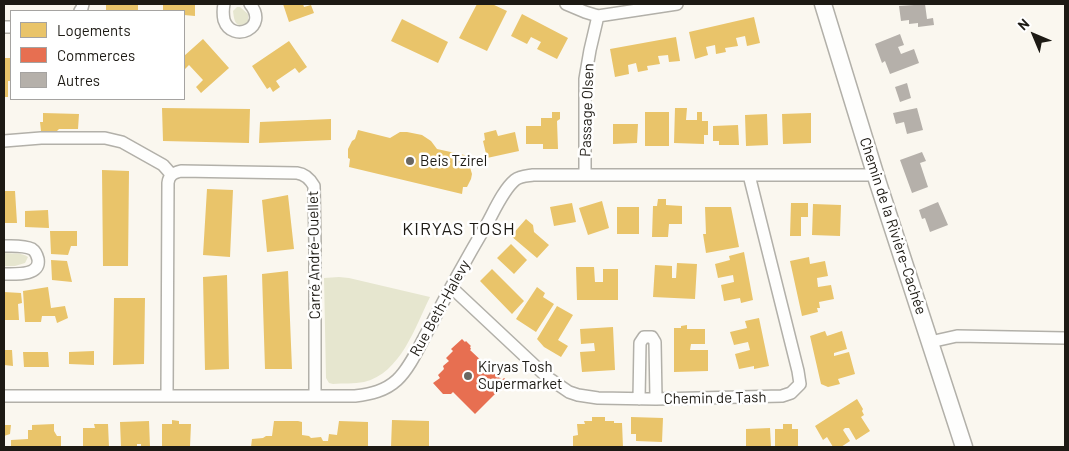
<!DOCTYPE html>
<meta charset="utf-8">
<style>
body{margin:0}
#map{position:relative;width:1069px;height:451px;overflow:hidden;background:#faf7ef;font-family:Barlow,sans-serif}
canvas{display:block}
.frame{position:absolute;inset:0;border:5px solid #1d1a14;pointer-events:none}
.legend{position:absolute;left:10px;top:10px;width:175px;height:90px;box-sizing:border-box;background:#fff;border:1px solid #a5a3a1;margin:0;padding:6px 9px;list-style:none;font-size:15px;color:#1d1a14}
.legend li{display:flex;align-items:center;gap:10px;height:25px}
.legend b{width:25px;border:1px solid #a5a3a1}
.north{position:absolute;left:1009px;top:10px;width:50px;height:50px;-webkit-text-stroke:4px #fff;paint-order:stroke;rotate:315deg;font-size:14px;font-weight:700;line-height:20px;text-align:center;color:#1d1a14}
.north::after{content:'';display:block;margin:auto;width:18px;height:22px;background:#1d1a14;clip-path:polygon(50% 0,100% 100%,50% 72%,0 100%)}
</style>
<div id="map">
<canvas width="1069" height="451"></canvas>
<div class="frame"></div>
<ul class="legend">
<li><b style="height:14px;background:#e9c46a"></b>Logements</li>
<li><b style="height:14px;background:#e76f51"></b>Commerces</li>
<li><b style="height:14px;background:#b5b0aa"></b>Autres</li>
</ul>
<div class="north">N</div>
</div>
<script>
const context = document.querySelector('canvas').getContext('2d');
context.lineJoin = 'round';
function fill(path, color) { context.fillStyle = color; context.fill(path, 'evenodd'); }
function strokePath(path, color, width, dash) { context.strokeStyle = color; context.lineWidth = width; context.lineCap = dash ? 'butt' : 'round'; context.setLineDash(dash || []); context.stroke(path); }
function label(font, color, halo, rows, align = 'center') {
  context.font = font + ' Barlow,sans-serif'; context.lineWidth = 5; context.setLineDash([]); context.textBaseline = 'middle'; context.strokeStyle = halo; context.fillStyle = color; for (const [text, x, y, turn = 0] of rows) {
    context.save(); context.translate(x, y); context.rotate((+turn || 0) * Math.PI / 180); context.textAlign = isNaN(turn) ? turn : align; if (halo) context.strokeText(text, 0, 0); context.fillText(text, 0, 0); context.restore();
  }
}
fill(new Path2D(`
 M 237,7 L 240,7 L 248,14 L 248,22 L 242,26 C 234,25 234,18 233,11 Z
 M 4,253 C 11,254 22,252 28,257 L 25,263 L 15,266 L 4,266 Z
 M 339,277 L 349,278 L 430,297 C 415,327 401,373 364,382 C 354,384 343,383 333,384 L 329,383 L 326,378 L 324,278 Z`), '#e6e6cf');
fill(new Path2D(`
 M 106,4 L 138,4 L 138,11 L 106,11 Z
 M 163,4 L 195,4 L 195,16 L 184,15 L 184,11 L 163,11 Z
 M 283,4 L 303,4 L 304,7 L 311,5 L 314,13 L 289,22 Z
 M 477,4 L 492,4 L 507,11 L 487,51 L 459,38 Z
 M 522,14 L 568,38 L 557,59 L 537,49 L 541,42 L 531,37 L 527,44 L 511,36 Z
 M 754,17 L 760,43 L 747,46 L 745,36 L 736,38 L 738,46 L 725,48 L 726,52 L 716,54 L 715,45 L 706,47 L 708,55 L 695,59 L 689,32 Z
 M 402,19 L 448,42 L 438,63 L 391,41 Z
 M 676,37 L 680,61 L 669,62 L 668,55 L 658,56 L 660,64 L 647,66 L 648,70 L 638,72 L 636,63 L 628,65 L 629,74 L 615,77 L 610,49 Z
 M 203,39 L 229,68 L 201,93 L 196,87 L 203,80 L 189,65 L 184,70 L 184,56 Z
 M 289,41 L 307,67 L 299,73 L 295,68 L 276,81 L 280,87 L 273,92 L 270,87 L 267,89 L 252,66 Z
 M 4,58 L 11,58 L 11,81 L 8,81 L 8,97 L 4,97 Z
 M 162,108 L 250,109 L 249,143 L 163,141 Z
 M 675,108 L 687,108 L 686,120 L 697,120 L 697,112 L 702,112 L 702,121 L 708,121 L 708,135 L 704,135 L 704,144 L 674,143 Z
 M 552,112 L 560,112 L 560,119 L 557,121 L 558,149 L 543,149 L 543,144 L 526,144 L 526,126 L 541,126 L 541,118 L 552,118 Z
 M 645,112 L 669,112 L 669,146 L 645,146 Z
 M 43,113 L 79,114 L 78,129 L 59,129 L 57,131 L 41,131 L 40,122 L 43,122 Z
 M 811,113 L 811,143 L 783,144 L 782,114 Z
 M 767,114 L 768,145 L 746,146 L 745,115 Z
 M 331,119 L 331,140 L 259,143 L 260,122 Z
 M 613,124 L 638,124 L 637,143 L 613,144 Z
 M 738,125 L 739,145 L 719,145 L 719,141 L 713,141 L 713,126 Z
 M 358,130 L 390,138 L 400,132 L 407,132 L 422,135 L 431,141 L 437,149 L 469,156 L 470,158 L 469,164 L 472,174 L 471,179 L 467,187 L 463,187 L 462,194 L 349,167 L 350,159 L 348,158 L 348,149 L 352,141 L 355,139 Z
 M 496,130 L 498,136 L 515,132 L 519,151 L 487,158 L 483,141 L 485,140 L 484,133 Z
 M 102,170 L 129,171 L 128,266 L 103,266 Z
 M 207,189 L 233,190 L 230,257 L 203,255 Z
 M 4,191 L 15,191 L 17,223 L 4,223 Z
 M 288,195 L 294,249 L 267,252 L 262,200 Z
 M 658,199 L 666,199 L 666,205 L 682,206 L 682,224 L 669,224 L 668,237 L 652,237 L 653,206 L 657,206 Z
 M 602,201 L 609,228 L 588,235 L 579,208 Z
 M 572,203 L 576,222 L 554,226 L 550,207 Z
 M 791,203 L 808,203 L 808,217 L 801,217 L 801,236 L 790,236 Z
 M 813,204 L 841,205 L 840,236 L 812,235 Z
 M 617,207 L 639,207 L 639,234 L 617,234 Z
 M 705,207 L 731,207 L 739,247 L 706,253 L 703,234 L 706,234 Z
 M 48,210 L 49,228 L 25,227 L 25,211 Z
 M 526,219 L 533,225 L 534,232 L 549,245 L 537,258 L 511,236 Z
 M 50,231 L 77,231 L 77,246 L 71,246 L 68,255 L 51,254 Z
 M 511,244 L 527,260 L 514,274 L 497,258 Z
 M 744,252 L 753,300 L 741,303 L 740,298 L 724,301 L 721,285 L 734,282 L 733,275 L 718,278 L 715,264 L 730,260 L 729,256 Z
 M 809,257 L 810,264 L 825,261 L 828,276 L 817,278 L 818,287 L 831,285 L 834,299 L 819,302 L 820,308 L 817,308 L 818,312 L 802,316 L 790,261 Z
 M 51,260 L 67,261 L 72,282 L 52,280 Z
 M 677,263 L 697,264 L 695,299 L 653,297 L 655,265 L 672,266 L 672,278 L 676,278 Z
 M 576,267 L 594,267 L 595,282 L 603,282 L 603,269 L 618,269 L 618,300 L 577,300 Z
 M 492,269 L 524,301 L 512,314 L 480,281 Z
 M 288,271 L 292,369 L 265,369 L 262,274 Z
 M 227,275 L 229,369 L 205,370 L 203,277 Z
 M 48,287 L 51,308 L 65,306 L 68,318 L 57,323 L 55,316 L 42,316 L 41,322 L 25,322 L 23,291 Z
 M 537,287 L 545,293 L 543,297 L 554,304 L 536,332 L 516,319 Z
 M 4,292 L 21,293 L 22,303 L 18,304 L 19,320 L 4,320 Z
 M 114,298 L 145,298 L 144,364 L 113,365 Z
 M 557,306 L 573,315 L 558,340 L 568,346 L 561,357 L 544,347 L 537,339 Z
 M 759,318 L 769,366 L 754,369 L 754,366 L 739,369 L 735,354 L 750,350 L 748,342 L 734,345 L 730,332 L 747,328 L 745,321 Z
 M 687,325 L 687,329 L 705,329 L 705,344 L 691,344 L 690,350 L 708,350 L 708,371 L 674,372 L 674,328 L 681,328 L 681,326 Z
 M 613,327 L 615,370 L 582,372 L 580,352 L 595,351 L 594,343 L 581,344 L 580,329 Z
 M 825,331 L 827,336 L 842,331 L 847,349 L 834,353 L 834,356 L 849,352 L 855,374 L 838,379 L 840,384 L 828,387 L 821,384 L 810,336 Z
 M 4,350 L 12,350 L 13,366 L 4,365 Z
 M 94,351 L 94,365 L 69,364 L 69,352 Z
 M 23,352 L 48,352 L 49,367 L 24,367 Z
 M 857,399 L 863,409 L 862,411 L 864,415 L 861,417 L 870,431 L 856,440 L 849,428 L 845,428 L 843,430 L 850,441 L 841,447 L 833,447 L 827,437 L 823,440 L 815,426 Z
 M 592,417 L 605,417 L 605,421 L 614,421 L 614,423 L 622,423 L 623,447 L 573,447 L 573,436 L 578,435 L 577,424 L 585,424 L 584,421 L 592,421 Z
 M 631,417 L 663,418 L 662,442 L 636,441 L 636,434 L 631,434 Z
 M 172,420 L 179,421 L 179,424 L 191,424 L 190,447 L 162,447 L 162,424 L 172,424 Z
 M 392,420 L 429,421 L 429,447 L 391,447 Z
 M 149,421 L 150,447 L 141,447 L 141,444 L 137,444 L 137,447 L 121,447 L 120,422 Z
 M 274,421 L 298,421 L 302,422 L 302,435 L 309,436 L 311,438 L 321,437 L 323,441 L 328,441 L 329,434 L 337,435 L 339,421 L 368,422 L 368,447 L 251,447 L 252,439 L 263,438 L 266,436 L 272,436 Z
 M 54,424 L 54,431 L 57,436 L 61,436 L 61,447 L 11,447 L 11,440 L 28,439 L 28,430 L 32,430 L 32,425 Z
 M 94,424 L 108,424 L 109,447 L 83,447 L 83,428 L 95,428 Z
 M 783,424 L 792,424 L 792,429 L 798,429 L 798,447 L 775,447 L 775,429 L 783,429 Z
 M 4,425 L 11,425 L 10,434 L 4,436 Z
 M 770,428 L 771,446 L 764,446 L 764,447 L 746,447 L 746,429 Z`), '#e9c46a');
fill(new Path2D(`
 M 462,339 L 465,342 L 466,341 L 471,346 L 470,347 L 471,349 L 470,350 L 502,380 L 504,378 L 509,382 L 504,387 L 503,386 L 475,414 L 453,392 L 451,394 L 443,394 L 433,383 L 440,378 L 438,375 L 444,369 L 443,366 L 449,361 L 446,358 L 453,351 L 451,349 Z`), '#e76f51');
fill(new Path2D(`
 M 914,4 L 925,4 L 927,19 L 933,18 L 934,25 L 918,27 L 918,23 L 909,24 L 909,20 L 901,21 L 899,6 L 914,5 Z
 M 900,34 L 904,45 L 898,47 L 901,54 L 914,49 L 919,63 L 890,74 L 885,61 L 882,63 L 875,44 Z
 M 907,83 L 911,98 L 900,102 L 895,87 Z
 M 917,108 L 923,130 L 907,134 L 904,122 L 896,124 L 893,113 Z
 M 922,152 L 926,161 L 920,163 L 928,187 L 912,193 L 900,160 Z
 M 938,202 L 948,225 L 930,232 L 925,218 L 922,219 L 919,210 Z`), '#b5b0aa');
const street = new Path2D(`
 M 224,4 C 223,9 223,15 224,20 C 232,44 270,28 250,4
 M 566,4 L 585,12 L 598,16 L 677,4
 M 80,11 L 82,8 L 83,4
 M 4,27 L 11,27
 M 4,141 L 41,138 L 105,138 L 122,142 L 163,165 L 171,174
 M 585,174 L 585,79 L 590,50 L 598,16
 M 4,246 C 12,246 24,245 32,249 C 35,251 37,255 38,259 C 41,276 15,274 4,274
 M 451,287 L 547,377 L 569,392 L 578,395 L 598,398 L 656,399 L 782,396 L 791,393 L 800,384 L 798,371 L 749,175
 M 930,342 L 957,336 L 1065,338
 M 167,395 L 168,183 C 169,175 173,173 181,171 L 297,173 C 305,174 310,179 314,186 L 315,245 L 315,395
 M 4,396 L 355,396 C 371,394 385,391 397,380 C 411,367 421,342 431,325 C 449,290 468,256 488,222 C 495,209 504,189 515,180 C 520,176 527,176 533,175 L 876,175
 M 639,399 L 640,343 L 644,337 L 652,337 L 655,342 L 656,399`);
const secondary = new Path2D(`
 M 823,4 L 878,183 L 964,447`);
strokePath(street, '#b2b0a9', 14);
strokePath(secondary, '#b2b0a9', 19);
strokePath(street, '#fefefd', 11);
strokePath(secondary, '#fefefd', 16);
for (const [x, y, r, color] of [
 [410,161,5,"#6a6761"],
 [468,376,5,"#6a6761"]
]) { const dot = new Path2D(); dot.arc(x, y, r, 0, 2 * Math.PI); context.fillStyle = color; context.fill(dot); strokePath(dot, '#fff', 2); }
label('15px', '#1d1a14', '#fff', [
 ["Passage Olsen",587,110,-88],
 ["Chemin de la Rivière-Cachée",893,226,72],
 ["Carré André-Ouellet",314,255,-91],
 ["Rue Beth-Halevy",440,308,-61],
 ["Chemin de Tash",715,398,-1]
]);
label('15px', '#1d1a14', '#fff', [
 ["Beis Tzirel",420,161],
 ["Kiryas Tosh",478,367],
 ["Supermarket",478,384]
], 'left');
context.letterSpacing = '1px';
label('18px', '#1d1a14', '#fff', [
 ["KIRYAS TOSH",459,229]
]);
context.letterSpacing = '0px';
</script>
